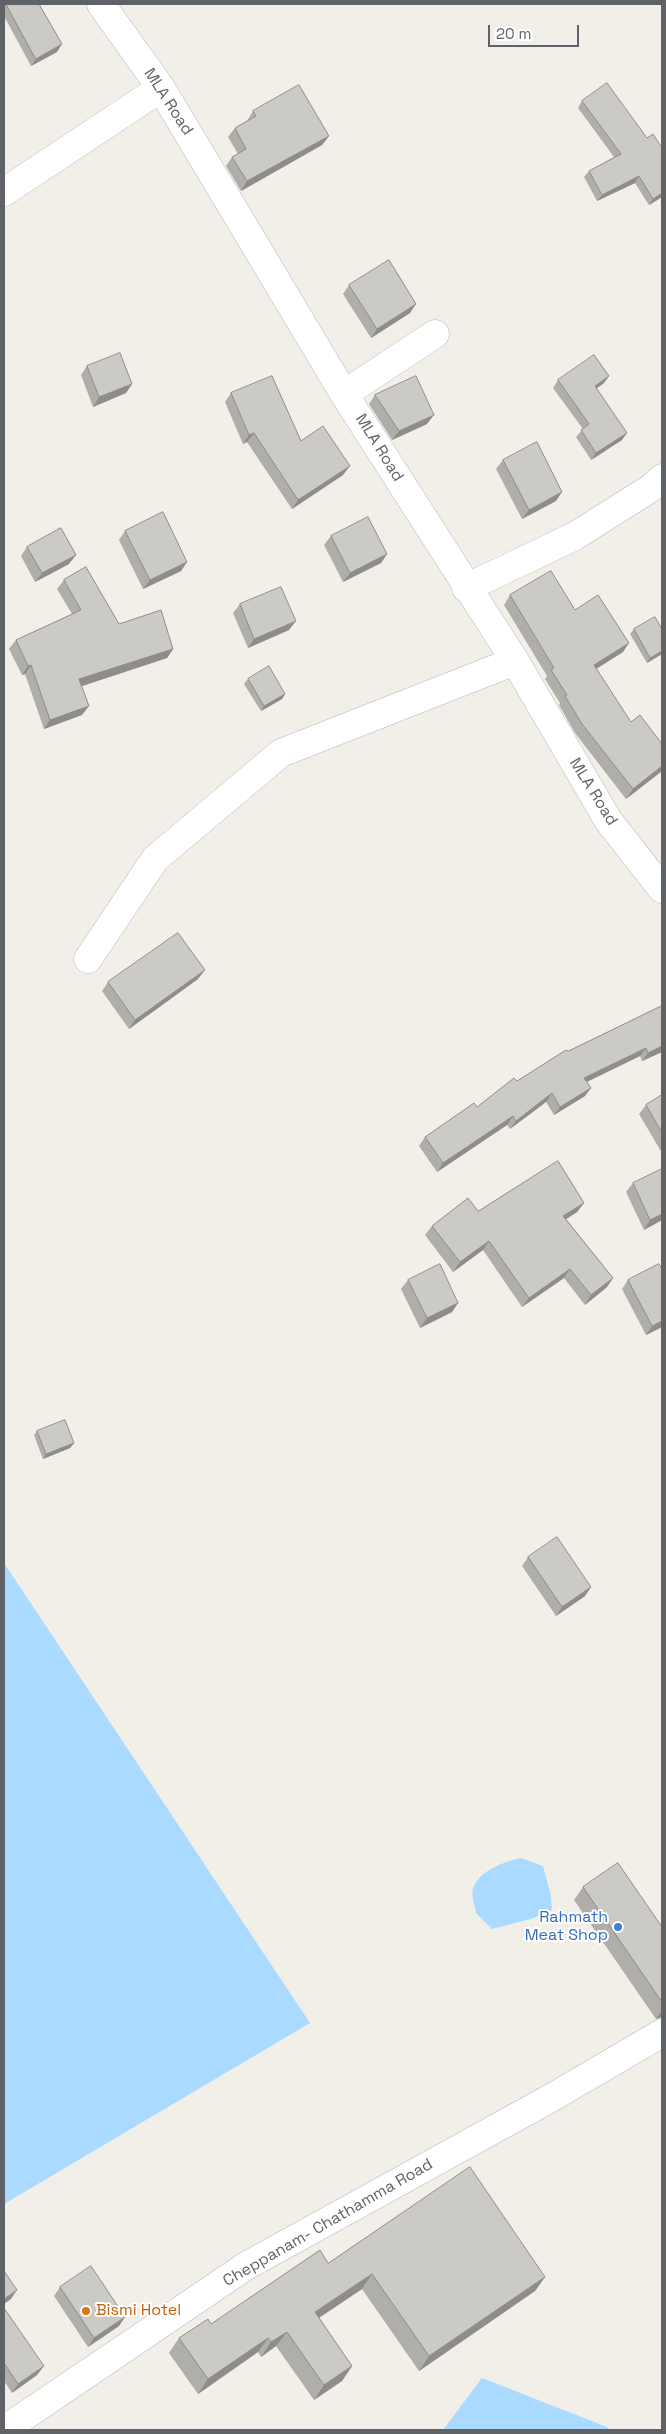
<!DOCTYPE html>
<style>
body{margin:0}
#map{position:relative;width:666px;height:2434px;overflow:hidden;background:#f1efe8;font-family:"Space Grotesk",sans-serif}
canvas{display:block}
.frame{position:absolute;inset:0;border:5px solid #5f6368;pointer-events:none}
.scale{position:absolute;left:488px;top:25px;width:91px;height:22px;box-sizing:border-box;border:2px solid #5f6368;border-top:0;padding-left:6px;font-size:15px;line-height:18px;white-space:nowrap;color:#5f6368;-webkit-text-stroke:4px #fff;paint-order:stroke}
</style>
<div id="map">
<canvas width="666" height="2434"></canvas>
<div class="frame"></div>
<div class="scale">20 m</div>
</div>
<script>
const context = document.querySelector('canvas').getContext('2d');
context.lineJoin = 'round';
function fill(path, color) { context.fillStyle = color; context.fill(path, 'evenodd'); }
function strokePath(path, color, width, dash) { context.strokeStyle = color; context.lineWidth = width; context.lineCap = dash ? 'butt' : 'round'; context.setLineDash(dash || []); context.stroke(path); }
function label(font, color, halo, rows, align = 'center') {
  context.font = font + ' "Space Grotesk",sans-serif'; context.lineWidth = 4; context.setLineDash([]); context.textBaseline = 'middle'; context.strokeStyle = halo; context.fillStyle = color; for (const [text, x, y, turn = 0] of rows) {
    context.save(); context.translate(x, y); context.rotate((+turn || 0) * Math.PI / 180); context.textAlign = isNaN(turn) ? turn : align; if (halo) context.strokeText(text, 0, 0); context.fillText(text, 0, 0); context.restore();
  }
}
fill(new Path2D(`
 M 4,1563 L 310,2023 L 4,2204 Z
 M 521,1858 L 543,1866 L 551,1896 L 552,1910 L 531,1919 L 492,1929 L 476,1913 C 475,1906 471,1895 473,1889 C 479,1870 504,1862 521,1858 Z
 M 482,2378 L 607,2427 L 610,2430 L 443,2430 Z`), '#aadaff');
const minor = new Path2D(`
 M 101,4 L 161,88 L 344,394 L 515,661 L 608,820 L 662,889
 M 4,192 L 161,88
 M 344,394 L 435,334
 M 466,588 L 575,536 L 651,488 L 662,478
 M 88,959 L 155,859 L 281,753 L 515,661
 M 4,2430 L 246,2266 L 551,2098 L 662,2033`);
strokePath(minor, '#b5b8bc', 29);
strokePath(minor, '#fff', 28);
fill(new Path2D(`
 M 4,4 L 39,4 L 57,52 L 31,66 L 4,16 Z
 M 582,101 L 647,138 L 662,148 L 662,197 L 649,205 L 635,183 L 597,201 L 584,177 L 589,171 L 614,157 L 578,108 Z
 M 253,111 L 329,136 L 322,145 L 241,191 L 226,166 L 232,157 L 238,154 L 228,137 L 235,128 L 247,121 Z
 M 349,285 L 410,313 L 371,338 L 343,294 Z
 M 87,366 L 132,384 L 126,393 L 93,407 L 81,375 Z
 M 609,376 L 604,383 L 597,388 L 622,440 L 591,460 L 576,437 L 583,429 L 553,388 L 558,380 Z
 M 231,393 L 301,441 L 343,475 L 292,509 L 247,442 L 243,444 L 225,402 Z
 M 375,395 L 427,424 L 392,440 L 369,404 Z
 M 503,460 L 556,501 L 522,519 L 496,469 Z
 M 125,531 L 187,562 L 181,571 L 143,589 L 119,540 Z
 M 331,536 L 387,554 L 381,563 L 343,582 L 324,545 Z
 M 27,547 L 69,564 L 35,582 L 21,556 Z
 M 64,580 L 119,624 L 173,649 L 167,658 L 82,686 L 82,715 L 44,729 L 25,674 L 22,675 L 9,649 L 16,640 L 72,614 L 57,589 Z
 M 510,595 L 575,610 L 623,652 L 596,669 L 662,771 L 626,799 L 575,733 L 559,705 L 560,703 L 545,679 L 547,676 L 504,605 Z
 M 240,604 L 289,630 L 248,648 L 233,613 Z
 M 634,629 L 662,654 L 647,663 L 630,634 Z
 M 248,679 L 285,694 L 282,699 L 261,711 L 244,684 Z
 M 198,979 L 129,1029 L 102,991 L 108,982 Z
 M 662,1006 L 662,1052 L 642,1061 L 640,1056 L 587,1082 L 585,1096 L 554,1115 L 546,1102 L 510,1129 L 507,1125 L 437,1172 L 419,1146 L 425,1137 L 477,1107 L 517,1081 L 568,1051 Z
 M 662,1095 L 662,1153 L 639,1114 L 646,1105 Z
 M 633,1183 L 662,1220 L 644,1230 L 626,1192 Z
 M 584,1203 L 577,1212 L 566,1219 L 613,1278 L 607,1287 L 585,1305 L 564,1278 L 522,1307 L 483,1250 L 453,1272 L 425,1235 L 432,1226 L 478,1211 Z
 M 662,1269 L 662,1327 L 646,1335 L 622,1289 L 628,1280 Z
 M 408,1280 L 458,1303 L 452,1312 L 420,1328 L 401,1289 Z
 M 37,1431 L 74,1443 L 70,1448 L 43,1459 L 34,1435 Z
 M 528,1557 L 591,1587 L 585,1596 L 556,1616 L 522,1566 Z
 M 583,1887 L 662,1927 L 662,2017 L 656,2019 L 574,1900 Z
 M 328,2263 L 545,2277 L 535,2291 L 419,2371 L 362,2289 L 319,2318 L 352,2366 L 342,2381 L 314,2400 L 276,2346 L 261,2357 L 258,2352 L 198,2394 L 169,2353 L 179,2338 L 211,2324 Z
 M 60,2287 L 119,2326 L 88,2347 L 54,2296 Z
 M 4,2308 L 37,2375 L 12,2393 L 4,2381 Z`), '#afaea9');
fill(new Path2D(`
 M 62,44 L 57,52 L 31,66 L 36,59 Z
 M 329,136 L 322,145 L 241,191 L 247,181 Z
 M 639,176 L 635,183 L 597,201 L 602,195 Z
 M 662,193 L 662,197 L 649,205 L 653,199 Z
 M 416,304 L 410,313 L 371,338 L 377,329 Z
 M 609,376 L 604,383 L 590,393 L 595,386 Z
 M 132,384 L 126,393 L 93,407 L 99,397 Z
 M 434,415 L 427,424 L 392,440 L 399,431 Z
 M 254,433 L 247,442 L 243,444 L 249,435 Z
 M 627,433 L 622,440 L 591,460 L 596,453 Z
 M 350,466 L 343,475 L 292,509 L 298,500 Z
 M 562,492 L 556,501 L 522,519 L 529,510 Z
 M 387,554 L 381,563 L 343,582 L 350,573 Z
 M 76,555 L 69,564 L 35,582 L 42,573 Z
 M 187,562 L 181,571 L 143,589 L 150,580 Z
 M 296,621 L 289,630 L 248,648 L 254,639 Z
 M 629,643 L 623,652 L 588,674 L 594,665 Z
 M 173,649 L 167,658 L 73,689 L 79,679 Z
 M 662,651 L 662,654 L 647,663 L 650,658 Z
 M 31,665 L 25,674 L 22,675 L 28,666 Z
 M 285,694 L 282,699 L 261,711 L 264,706 Z
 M 89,706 L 82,715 L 44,729 L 50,720 Z
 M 662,766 L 662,771 L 626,799 L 633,789 Z
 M 205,970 L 198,979 L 129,1029 L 135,1020 Z
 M 662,1046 L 662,1052 L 642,1061 L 648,1053 Z
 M 646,1048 L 640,1056 L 578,1086 L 584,1078 Z
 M 591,1088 L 585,1096 L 554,1115 L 560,1107 Z
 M 552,1093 L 546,1102 L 510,1129 L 516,1121 Z
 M 513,1116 L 507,1125 L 437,1172 L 443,1163 Z
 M 584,1203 L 577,1212 L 557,1225 L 563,1216 Z
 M 662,1214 L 662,1220 L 644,1230 L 650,1220 Z
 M 489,1241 L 483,1250 L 453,1272 L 460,1262 Z
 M 570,1269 L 564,1278 L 522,1307 L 529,1298 Z
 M 613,1278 L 607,1287 L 585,1305 L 591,1295 Z
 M 458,1303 L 452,1312 L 420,1328 L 427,1318 Z
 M 662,1321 L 662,1327 L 646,1335 L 652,1326 Z
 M 74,1443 L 70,1448 L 43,1459 L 46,1454 Z
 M 591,1587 L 585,1596 L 556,1616 L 562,1607 Z
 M 662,2010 L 662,2017 L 656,2019 Z
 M 372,2274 L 362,2289 L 305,2327 L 315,2312 Z
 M 545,2277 L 535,2291 L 419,2371 L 429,2356 Z
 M 17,2290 L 11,2299 L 4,2304 L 4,2299 Z
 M 125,2317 L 119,2326 L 88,2347 L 94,2338 Z
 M 287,2332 L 276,2346 L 261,2357 L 271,2342 Z
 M 268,2338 L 258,2352 L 198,2394 L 208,2379 Z
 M 44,2366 L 37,2375 L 12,2393 L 18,2384 Z
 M 352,2366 L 342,2381 L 314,2400 L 324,2385 Z`), '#8f8d8a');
const building = new Path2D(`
 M 6,4 L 39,4 L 62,44 L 36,59 Z
 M 607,83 L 647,138 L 653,134 L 662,148 L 662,162 L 661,162 L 662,164 L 662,193 L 653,199 L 639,176 L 602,195 L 589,171 L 621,154 L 582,101 Z
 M 299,85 L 329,136 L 247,181 L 232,157 L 246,149 L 235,128 L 256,116 L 253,111 Z
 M 389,260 L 416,304 L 377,329 L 349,285 Z
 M 120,353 L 132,384 L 99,397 L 87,366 Z
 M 594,355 L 609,376 L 595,386 L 627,433 L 596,453 L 581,430 L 589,424 L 558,380 Z
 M 272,376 L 301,441 L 323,426 L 350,466 L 298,500 L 254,433 L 249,435 L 231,393 Z
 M 416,376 L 434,415 L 399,431 L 375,395 Z
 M 537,442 L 562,492 L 529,510 L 503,460 Z
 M 163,512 L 187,562 L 150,580 L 125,531 Z
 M 368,517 L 387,554 L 350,573 L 331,536 Z
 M 61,528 L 76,555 L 42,573 L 27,547 Z
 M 86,567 L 119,624 L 161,610 L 173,649 L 79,679 L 89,706 L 50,720 L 31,665 L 28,666 L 16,640 L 81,610 L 64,580 Z
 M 551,571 L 575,610 L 598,595 L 629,643 L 594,665 L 631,722 L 640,715 L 662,744 L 662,766 L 633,789 L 582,724 L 565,696 L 567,695 L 551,670 L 554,668 L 510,595 Z
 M 281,587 L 296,621 L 254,639 L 240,604 Z
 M 655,617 L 662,629 L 662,651 L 650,658 L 634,629 Z
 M 269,666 L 285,694 L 264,706 L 248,679 Z
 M 178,933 L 205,970 L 135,1020 L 108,982 Z
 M 662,1006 L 662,1046 L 648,1053 L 646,1048 L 584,1078 L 591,1088 L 560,1107 L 552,1093 L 516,1121 L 513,1116 L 443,1163 L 425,1137 L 474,1103 L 477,1107 L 514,1078 L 517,1081 L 566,1050 L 568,1051 Z
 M 662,1095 L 662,1133 L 646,1105 Z
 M 558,1161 L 584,1203 L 563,1216 L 613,1278 L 591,1295 L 570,1269 L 529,1298 L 489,1241 L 460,1262 L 432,1226 L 468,1198 L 478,1211 Z
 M 662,1169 L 662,1214 L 650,1220 L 633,1183 Z
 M 440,1264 L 458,1303 L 427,1318 L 408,1280 Z
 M 659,1264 L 662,1269 L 662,1321 L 652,1326 L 628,1280 Z
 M 65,1420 L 74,1443 L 46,1454 L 37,1431 Z
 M 557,1537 L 591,1587 L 562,1607 L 528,1557 Z
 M 618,1863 L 662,1927 L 662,2002 L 583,1887 Z
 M 470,2167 L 545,2277 L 429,2356 L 372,2274 L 315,2312 L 352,2366 L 324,2385 L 287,2332 L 271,2342 L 268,2338 L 208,2379 L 179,2338 L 208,2319 L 211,2324 L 320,2250 L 328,2263 Z
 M 91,2266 L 125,2317 L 94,2338 L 60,2287 Z
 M 4,2271 L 17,2290 L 4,2299 Z
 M 4,2308 L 44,2366 L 18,2384 L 4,2363 Z`);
fill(building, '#cccac5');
strokePath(building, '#8f8d8a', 1);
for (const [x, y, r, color] of [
 [618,1927,5,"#3f7fe0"],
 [86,2311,5,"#e8710a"]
]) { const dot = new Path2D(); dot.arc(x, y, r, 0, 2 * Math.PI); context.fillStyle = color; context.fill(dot); strokePath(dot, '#fff', 2); }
label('16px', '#5f6368', '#fff', [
 ["MLA Road",168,102,57],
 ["MLA Road",379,448,58],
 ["MLA Road",593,792,58],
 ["Cheppanam- Chathamma Road",328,2223,-30]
]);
label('16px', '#366cbe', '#fff', [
 ["Rahmath",608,1918],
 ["Meat Shop",608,1936]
], 'right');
label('16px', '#c56008', '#fff', [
 ["Bismi Hotel",96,2311]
], 'left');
</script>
